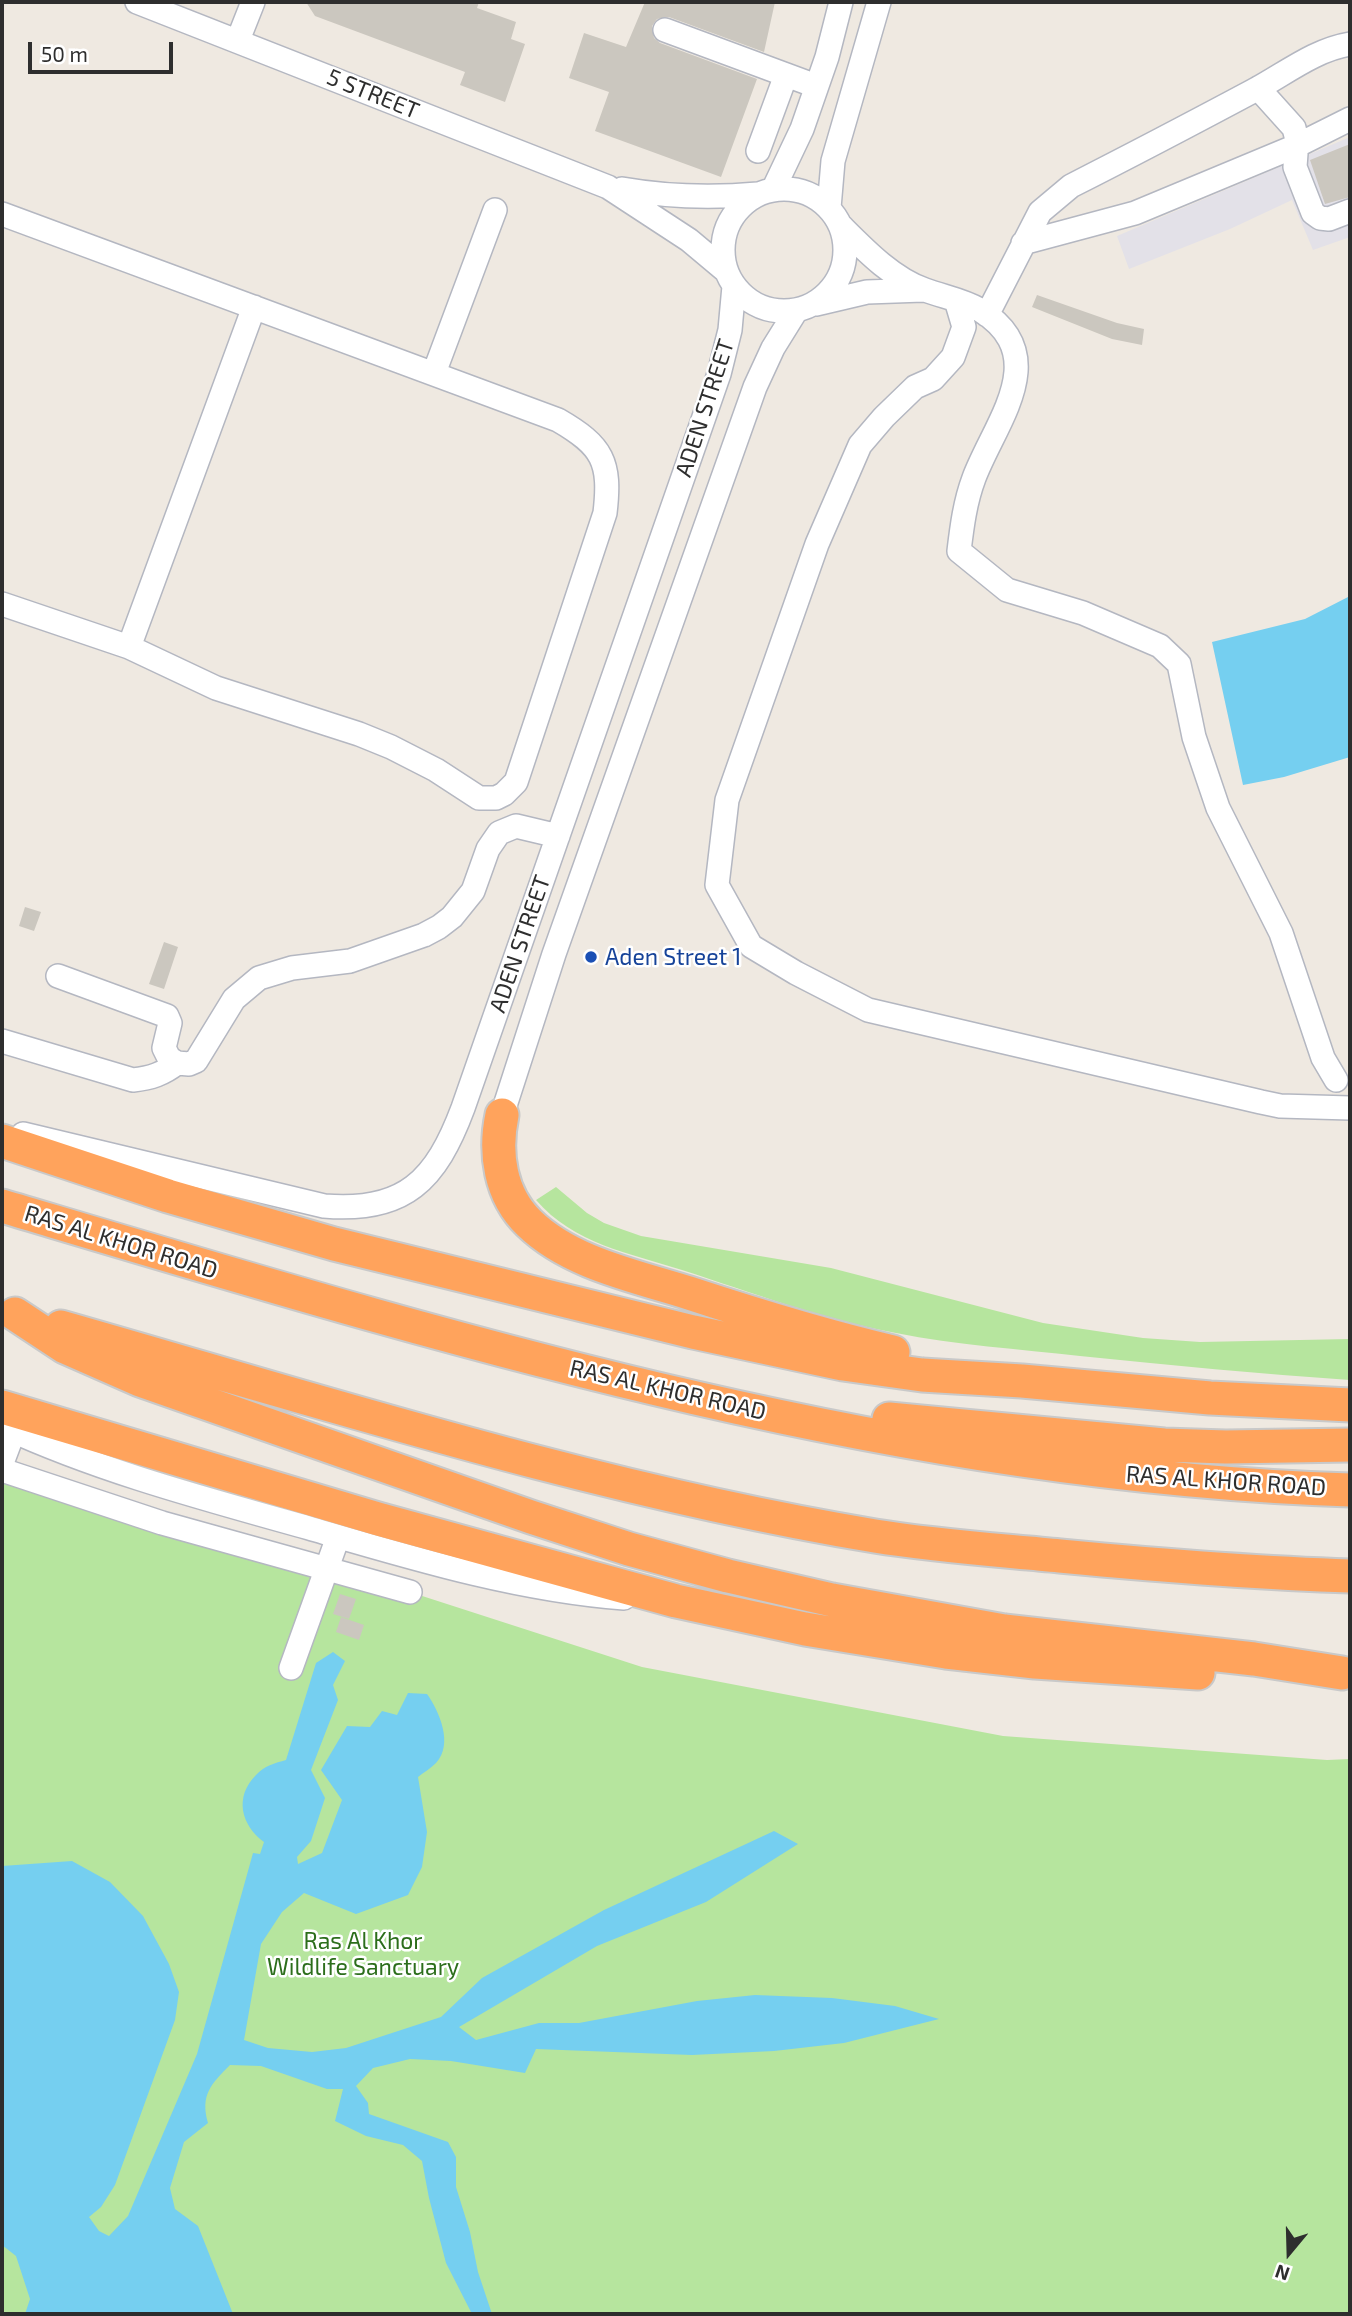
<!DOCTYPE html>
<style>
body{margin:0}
#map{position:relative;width:1352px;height:2316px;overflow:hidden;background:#efe9e1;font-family:"Exo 2",sans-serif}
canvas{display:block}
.frame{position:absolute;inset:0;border:4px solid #2e2e2e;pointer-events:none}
.north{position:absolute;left:1254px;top:2218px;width:70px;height:70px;-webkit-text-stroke:5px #fff;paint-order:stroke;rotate:199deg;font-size:19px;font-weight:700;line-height:28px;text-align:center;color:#2e2e2e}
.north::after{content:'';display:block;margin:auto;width:24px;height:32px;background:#2e2e2e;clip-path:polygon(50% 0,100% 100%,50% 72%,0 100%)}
.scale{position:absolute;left:28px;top:42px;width:145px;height:32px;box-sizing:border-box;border:4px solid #2e2e2e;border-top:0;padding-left:9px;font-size:21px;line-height:24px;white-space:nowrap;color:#2e2e2e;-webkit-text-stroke:5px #fff;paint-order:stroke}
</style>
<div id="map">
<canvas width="1352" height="2316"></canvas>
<div class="frame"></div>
<div class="north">N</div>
<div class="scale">50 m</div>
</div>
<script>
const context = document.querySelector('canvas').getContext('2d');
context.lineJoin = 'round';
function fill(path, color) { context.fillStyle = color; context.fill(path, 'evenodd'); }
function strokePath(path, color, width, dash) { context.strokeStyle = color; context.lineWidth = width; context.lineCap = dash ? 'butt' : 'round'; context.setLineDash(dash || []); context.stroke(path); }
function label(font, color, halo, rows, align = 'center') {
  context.font = font + ' "Exo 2",sans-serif'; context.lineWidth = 5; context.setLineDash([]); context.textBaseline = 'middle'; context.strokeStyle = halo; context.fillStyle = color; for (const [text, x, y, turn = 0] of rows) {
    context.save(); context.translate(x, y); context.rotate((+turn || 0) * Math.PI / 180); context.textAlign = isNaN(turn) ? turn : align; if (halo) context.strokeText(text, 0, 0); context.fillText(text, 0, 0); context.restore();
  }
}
fill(new Path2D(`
 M 1350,137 L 1350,237 L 1313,250 L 1292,200 L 1230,229 L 1129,269 L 1117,236 Z`), '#e3e1e8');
fill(new Path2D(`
 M 556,1187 L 587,1213 L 604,1223 L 641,1236 L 831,1268 L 1043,1323 L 1143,1338 L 1200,1342 L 1350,1339 L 1350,1380 C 1260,1374 1170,1365 1080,1356 C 1019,1349 956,1345 896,1333 C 822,1319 753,1293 682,1270 C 629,1253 574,1244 536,1200 Z
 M 2,1463 L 286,1552 L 642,1667 L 1003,1736 L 1327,1760 L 1350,1759 L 1350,2314 L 2,2314 Z`), '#b6e59e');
fill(new Path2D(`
 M 1350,596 L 1350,757 L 1284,777 L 1243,785 L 1212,642 L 1305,619 Z
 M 333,1652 L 345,1661 L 333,1685 L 338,1700 L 311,1770 L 325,1798 L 311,1841 L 297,1857 L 298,1864 L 322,1853 L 342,1800 L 321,1770 L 347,1726 L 370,1727 L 382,1711 L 397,1715 L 408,1693 L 427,1694 C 439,1711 454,1744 436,1763 C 431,1768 423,1773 418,1777 L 427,1832 L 422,1867 L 408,1895 L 356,1914 L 304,1893 L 282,1912 L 261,1944 L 244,2040 L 268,2048 L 312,2052 L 346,2048 L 441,2017 L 482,1978 L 604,1910 L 774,1831 L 798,1844 L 706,1902 L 597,1946 L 459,2027 L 476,2040 L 539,2023 L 579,2023 L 697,2001 L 755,1995 L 832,1998 L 895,2006 L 939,2019 L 844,2043 L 774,2051 L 692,2055 L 536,2049 L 525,2073 L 451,2061 L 410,2059 L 373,2068 L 356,2086 L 368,2103 L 369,2114 L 448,2142 L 456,2157 L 456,2187 L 470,2232 L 478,2272 L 492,2314 L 472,2314 L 446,2263 L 429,2198 L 422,2161 L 403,2145 L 366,2136 L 335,2121 L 343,2089 L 327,2089 L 261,2066 L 230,2065 C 211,2084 200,2095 208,2123 L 184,2142 L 170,2188 L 175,2209 L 198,2226 L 233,2314 L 25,2314 L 30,2299 L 16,2256 L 2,2245 L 2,1866 L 72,1861 L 110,1882 L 143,1916 L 169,1964 L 179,1992 L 175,2020 L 115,2185 L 101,2207 L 89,2217 L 99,2231 L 109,2236 L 128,2216 L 197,2054 L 253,1853 L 260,1854 L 264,1842 C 241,1825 234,1797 256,1775 C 264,1766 275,1763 286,1760 L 316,1663 Z`), '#75cff0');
fill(new Path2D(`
 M 306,2 L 479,2 L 477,8 L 516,22 L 511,39 L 525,44 L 505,102 L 460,85 L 465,72 L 315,16 Z
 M 645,2 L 775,2 L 764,52 L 669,17 L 657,19 L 652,26 L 654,38 L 660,43 L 757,79 L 721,177 L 595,131 L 609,92 L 569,78 L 584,33 L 626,47 Z
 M 1350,144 L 1350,197 L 1325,204 L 1310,160 Z
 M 1037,295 L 1117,323 L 1144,329 L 1142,345 L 1112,339 L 1032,307 Z
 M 25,907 L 41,912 L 34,931 L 19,926 Z
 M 164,942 L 178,947 L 164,989 L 149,984 Z
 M 340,1594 L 356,1599 L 349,1619 L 333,1614 Z
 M 341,1617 L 364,1625 L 359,1640 L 336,1632 Z`), '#cbc7bf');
const minor = new Path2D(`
 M 137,2 L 608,187 L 689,240 L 726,271
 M 665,30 L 816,86
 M 238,40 L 253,2
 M 1258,88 L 1294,128 L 1297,140 L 1295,167 L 1313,213 L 1320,218 L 1329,219 L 1350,211
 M 758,151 L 786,75
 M723 250a61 61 0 1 1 122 0a61 61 0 1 1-122 0Z
 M 622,189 C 668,197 712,198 758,194
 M 773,190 L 802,129 L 827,57 L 841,2
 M 829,208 L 833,161 L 879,2
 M 2,214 L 558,420 C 603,446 611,462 605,513 L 516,782 L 504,794 L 496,798 L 479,798 L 436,770 L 391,747 L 359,734 L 216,688 L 129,647 L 2,604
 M 841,226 C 865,250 893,279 925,290 C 944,297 963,300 980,310 C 1054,356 995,422 974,478 C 965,502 962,526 959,551 L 1007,590 L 1083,613 L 1160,646 L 1179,664 L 1194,737 L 1218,808 L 1281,933 L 1323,1058 L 1336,1080
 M 1023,243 L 1135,213 L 1296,146 L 1350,119
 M 956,300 L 964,327 L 953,357 L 933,379 L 915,387 L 884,417 L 860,445 L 817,544 L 727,800 L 717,885 L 751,946 L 796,973 L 868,1010 L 1261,1102 L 1280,1106 L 1350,1108
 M 816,304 L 867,292 L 923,290
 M 987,315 L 1040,212 L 1071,186 C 1132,155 1193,123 1253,91 C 1285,74 1314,50 1350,44
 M 434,373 L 495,210
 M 129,647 L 254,307
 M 58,976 L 167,1016 L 170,1023 L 164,1048 L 169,1058 L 177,1063 L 189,1064 L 196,1061 L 234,999 L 259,978 L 292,968 L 350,961 L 424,935 L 439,927 L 452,917 L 473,891 L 488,849 L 499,833 L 516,826 L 558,836
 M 2,1041 L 133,1080 C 151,1078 163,1074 177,1063
 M 502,1115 L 554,954 L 755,387 L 773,348 L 796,311
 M 23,1134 L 324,1206 C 405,1213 436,1180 463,1108 L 719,374 L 730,330 L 734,286
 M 2,1426 C 99,1471 206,1499 309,1528 C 412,1558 517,1590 624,1598
 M 2,1463 L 14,1431
 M 2,1470 L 162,1523 L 410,1592
 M 291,1668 L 338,1537`);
const highway = new Path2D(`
 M 502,1115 C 494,1153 500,1195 529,1223 C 570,1263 635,1276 689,1293 C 756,1315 824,1336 893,1352
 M 2,1141 L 168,1196 L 334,1244 L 693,1332 L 843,1364 L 922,1375 L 1022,1381 L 1210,1398 L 1350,1405
 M 2,1206 C 442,1337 888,1475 1350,1490
 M 15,1314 L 65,1347 L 140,1380 L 531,1517 L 629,1549 L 728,1576 L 832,1600 L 1004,1631 L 1254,1659 L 1342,1673
 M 61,1327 C 330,1404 599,1490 875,1536 C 936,1546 998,1550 1060,1556 C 1156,1565 1253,1573 1350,1576
 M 2,1407 L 378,1519 L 676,1601 L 805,1629 L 946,1652 L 1035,1662 L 1198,1673
 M 889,1419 L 1164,1445 L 1226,1447 L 1350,1445`);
strokePath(minor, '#b4b7c1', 26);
strokePath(highway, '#c9c9c9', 37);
strokePath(minor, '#fff', 23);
strokePath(highway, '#ffa35c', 33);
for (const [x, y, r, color] of [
 [591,957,7,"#1a4fb4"]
]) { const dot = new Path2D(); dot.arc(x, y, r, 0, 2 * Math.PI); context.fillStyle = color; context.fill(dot); strokePath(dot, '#fff', 2.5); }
label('23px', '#2e2e2e', '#fff', [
 ["5 STREET",373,94,22],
 ["ADEN STREET",705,408,-72],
 ["ADEN STREET",520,944,-71],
 ["RAS AL KHOR ROAD",121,1242,17],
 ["RAS AL KHOR ROAD",668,1390,13],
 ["RAS AL KHOR ROAD",1226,1481,4]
]);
label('23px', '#164399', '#fff', [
 ["Aden Street 1",605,957]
], 'left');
label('23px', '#2c6e1b', '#fff', [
 ["Ras Al Khor",363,1941],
 ["Wildlife Sanctuary",363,1967]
]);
</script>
